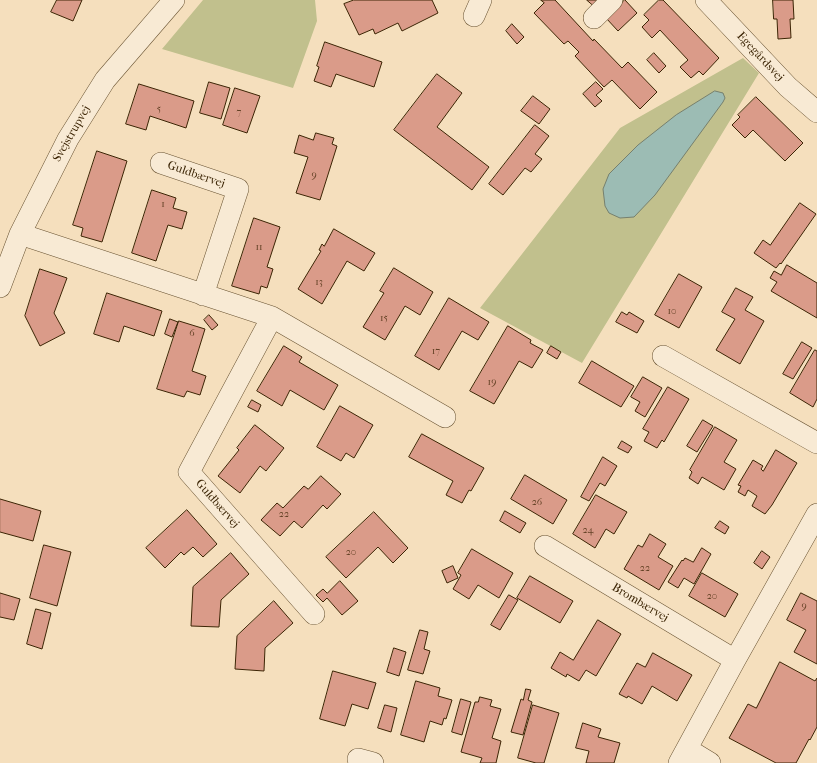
<!DOCTYPE html>
<meta charset="utf-8">
<style>
body{margin:0}
canvas{display:block;background:#f5dfbd}
</style>
<canvas width="817" height="763"></canvas>
<script>
const context = document.querySelector('canvas').getContext('2d');
context.lineJoin = 'round';
function fill(path, color) { context.fillStyle = color; context.fill(path, 'evenodd'); }
function strokePath(path, color, width, dash) { context.strokeStyle = color; context.lineWidth = width; context.lineCap = dash ? 'butt' : 'round'; context.setLineDash(dash || []); context.stroke(path); }
function label(font, color, halo, rows, align = 'center') {
  context.font = font + ' "IM FELL French Canon",serif'; context.lineWidth = 3; context.setLineDash([]); context.textBaseline = 'middle'; context.strokeStyle = halo; context.fillStyle = color; for (const [text, x, y, turn = 0] of rows) {
    context.save(); context.translate(x, y); context.rotate((+turn || 0) * Math.PI / 180); context.textAlign = isNaN(turn) ? turn : align; if (halo) context.strokeText(text, 0, 0); context.fillText(text, 0, 0); context.restore();
  }
}
fill(new Path2D(`
 M 203,0 L 315,0 L 317,21 L 293,88 L 162,49 Z
 M 743,58 L 759,73 L 582,363 L 480,308 L 620,128 Z`), '#c1c08d');
const water = new Path2D(`
 M 715,91 L 723,93 L 725,98 L 723,102 L 655,195 L 634,217 L 620,218 L 609,213 L 605,206 L 603,189 L 609,174 L 638,145 L 676,115 Z`);
fill(water, '#9cbcb4');
strokePath(water, '#76806e', 1);
const building = new Path2D(`
 M 57,0 L 82,0 L 73,21 L 51,12 Z
 M 354,0 L 432,0 L 438,13 L 402,31 L 398,23 L 375,34 L 373,29 L 359,35 L 344,4 Z
 M 541,0 L 555,0 L 593,41 L 594,39 L 622,68 L 628,62 L 657,92 L 640,109 L 612,80 L 604,87 L 575,56 L 579,52 L 568,41 L 564,44 L 534,13 L 544,3 Z
 M 587,0 L 598,0 L 593,5 Z
 M 625,0 L 637,13 L 618,31 L 606,18 Z
 M 659,0 L 663,0 L 719,58 L 703,75 L 699,71 L 691,78 L 680,67 L 688,60 L 660,30 L 652,38 L 642,27 L 649,20 L 644,15 Z
 M 773,0 L 793,0 L 794,19 L 790,19 L 791,38 L 778,39 L 777,19 L 774,19 Z
 M 512,24 L 524,37 L 517,44 L 506,31 Z
 M 325,42 L 382,62 L 374,87 L 336,74 L 331,87 L 314,81 L 319,67 L 317,66 Z
 M 654,53 L 666,66 L 659,73 L 647,60 Z
 M 437,74 L 462,93 L 437,127 L 489,167 L 472,190 L 394,130 Z
 M 209,82 L 230,88 L 221,119 L 200,113 Z
 M 596,82 L 603,89 L 596,95 L 602,101 L 595,107 L 583,94 Z
 M 139,84 L 194,101 L 186,128 L 150,116 L 146,130 L 126,124 Z
 M 235,88 L 260,96 L 247,133 L 223,125 Z
 M 533,96 L 550,109 L 539,124 L 521,111 Z
 M 756,97 L 803,143 L 785,161 L 753,130 L 745,138 L 732,125 L 740,117 L 738,115 Z
 M 535,125 L 549,136 L 535,154 L 542,159 L 531,172 L 525,168 L 503,195 L 489,184 Z
 M 316,133 L 334,138 L 332,144 L 337,146 L 320,200 L 296,193 L 308,157 L 294,153 L 299,135 L 313,140 Z
 M 97,151 L 127,161 L 102,242 L 81,236 L 83,228 L 73,225 Z
 M 152,190 L 176,198 L 173,208 L 187,212 L 182,229 L 168,225 L 156,261 L 132,253 Z
 M 800,203 L 816,214 L 781,264 L 780,263 L 776,268 L 754,253 L 763,240 L 770,245 Z
 M 254,218 L 280,227 L 267,267 L 273,269 L 267,288 L 261,286 L 259,294 L 232,286 Z
 M 334,229 L 375,253 L 364,271 L 347,261 L 322,304 L 298,289 L 321,251 L 319,250 L 322,244 L 324,246 Z
 M 787,265 L 817,283 L 817,318 L 771,291 L 777,282 L 770,278 L 774,271 L 781,275 Z
 M 394,268 L 433,292 L 420,315 L 405,306 L 385,340 L 363,327 L 384,293 L 380,291 Z
 M 40,269 L 67,278 L 54,313 L 65,333 L 40,346 L 25,316 Z
 M 679,274 L 702,287 L 679,328 L 655,315 Z
 M 736,288 L 753,297 L 745,310 L 764,321 L 740,364 L 716,350 L 735,319 L 722,312 Z
 M 107,293 L 162,311 L 154,336 L 124,326 L 119,342 L 94,334 Z
 M 449,298 L 489,322 L 478,340 L 462,331 L 439,370 L 415,356 Z
 M 622,312 L 627,315 L 629,312 L 644,321 L 637,333 L 616,322 Z
 M 209,315 L 218,325 L 212,330 L 204,320 Z
 M 170,319 L 178,322 L 172,337 L 165,334 Z
 M 179,321 L 205,329 L 192,371 L 206,376 L 200,395 L 187,391 L 184,397 L 157,389 Z
 M 508,326 L 531,340 L 530,343 L 543,350 L 532,368 L 519,361 L 494,404 L 470,391 Z
 M 802,342 L 812,348 L 793,379 L 783,374 Z
 M 284,346 L 302,357 L 299,362 L 338,385 L 324,410 L 290,390 L 282,406 L 257,391 Z
 M 551,346 L 561,352 L 557,359 L 547,353 Z
 M 815,350 L 817,351 L 817,399 L 813,407 L 790,393 Z
 M 592,361 L 634,386 L 621,407 L 579,383 Z
 M 643,377 L 662,388 L 645,417 L 635,411 L 640,402 L 631,397 Z
 M 668,387 L 689,399 L 664,442 L 662,440 L 657,448 L 644,441 L 649,432 L 643,429 Z
 M 252,400 L 261,405 L 258,412 L 248,407 Z
 M 340,406 L 373,425 L 354,458 L 346,453 L 341,461 L 317,447 Z
 M 703,420 L 713,426 L 697,452 L 687,446 Z
 M 255,425 L 284,448 L 266,471 L 260,466 L 240,493 L 218,476 L 239,450 L 237,448 Z
 M 715,427 L 737,440 L 724,462 L 736,469 L 724,490 L 702,477 L 698,484 L 689,478 L 692,472 L 690,470 Z
 M 422,434 L 484,468 L 471,491 L 469,490 L 462,503 L 446,495 L 453,481 L 409,457 Z
 M 622,441 L 632,447 L 628,453 L 618,448 Z
 M 776,450 L 797,463 L 772,505 L 765,514 L 752,506 L 757,496 L 748,490 L 745,496 L 738,492 L 741,486 L 738,485 L 753,460 L 763,466 L 761,469 L 763,471 Z
 M 603,457 L 617,466 L 605,486 L 600,483 L 589,501 L 581,497 Z
 M 525,475 L 567,500 L 553,524 L 511,499 Z
 M 321,476 L 341,494 L 327,509 L 323,505 L 302,528 L 294,521 L 280,536 L 261,520 L 277,503 L 283,508 L 304,486 L 308,489 Z
 M 596,495 L 627,512 L 614,534 L 606,529 L 595,548 L 573,534 Z
 M 0,499 L 41,511 L 33,541 L 0,532 Z
 M 187,510 L 217,544 L 203,557 L 193,547 L 184,555 L 181,552 L 165,568 L 146,548 Z
 M 505,511 L 526,523 L 520,533 L 500,521 Z
 M 374,512 L 408,548 L 393,563 L 378,547 L 346,578 L 326,557 Z
 M 720,521 L 729,527 L 725,534 L 715,528 Z
 M 650,534 L 666,544 L 658,557 L 673,566 L 659,590 L 624,569 L 638,545 L 642,547 Z
 M 44,545 L 71,552 L 57,606 L 30,598 Z
 M 702,548 L 711,554 L 694,584 L 684,578 L 678,588 L 668,582 L 682,560 L 683,561 L 685,558 L 693,562 Z
 M 472,549 L 513,573 L 499,598 L 478,585 L 469,599 L 453,589 L 461,575 L 458,573 Z
 M 762,551 L 770,557 L 762,569 L 754,563 Z
 M 231,553 L 249,574 L 221,600 L 219,627 L 191,626 L 193,587 Z
 M 453,566 L 458,578 L 447,583 L 442,571 Z
 M 702,573 L 738,594 L 725,617 L 689,596 Z
 M 530,576 L 573,601 L 560,623 L 517,598 Z
 M 340,581 L 358,601 L 342,615 L 327,598 L 323,602 L 316,595 L 323,589 L 327,593 Z
 M 0,593 L 20,599 L 14,620 L 0,617 Z
 M 801,593 L 817,601 L 817,664 L 794,652 L 806,630 L 787,620 Z
 M 509,595 L 518,600 L 500,630 L 491,625 Z
 M 274,601 L 293,623 L 265,648 L 264,671 L 235,669 L 237,636 Z
 M 36,609 L 51,613 L 42,649 L 27,644 Z
 M 598,620 L 621,634 L 596,676 L 586,670 L 579,681 L 567,674 L 566,677 L 551,668 L 560,652 L 573,660 Z
 M 420,630 L 428,632 L 424,649 L 430,651 L 423,674 L 408,670 Z
 M 394,648 L 406,652 L 399,676 L 387,672 Z
 M 653,653 L 692,675 L 677,701 L 652,686 L 642,704 L 628,696 L 627,698 L 619,694 L 637,663 L 645,667 Z
 M 780,662 L 815,681 L 817,678 L 817,727 L 810,740 L 809,739 L 796,763 L 776,763 L 729,738 L 748,704 L 756,708 Z
 M 333,671 L 376,683 L 368,709 L 352,704 L 345,726 L 320,719 Z
 M 416,681 L 440,688 L 438,696 L 452,700 L 446,719 L 444,718 L 442,725 L 430,721 L 424,742 L 401,735 Z
 M 526,689 L 531,690 L 528,700 L 532,702 L 523,735 L 511,732 L 521,699 L 523,700 Z
 M 480,697 L 492,700 L 490,706 L 501,709 L 492,738 L 501,741 L 496,763 L 480,763 L 482,758 L 461,752 L 475,702 L 478,702 Z
 M 461,699 L 471,702 L 462,735 L 452,732 Z
 M 385,705 L 397,708 L 391,732 L 378,728 Z
 M 533,705 L 559,713 L 544,763 L 536,763 L 518,758 Z
 M 583,723 L 601,729 L 598,737 L 620,743 L 614,763 L 586,763 L 589,751 L 576,748 Z`);
fill(building, '#da9b89');
strokePath(building, '#3c2505', 1);
const minor = new Path2D(`
 M 706,0 L 788,87 L 817,112
 M 474,16 L 481,0
 M 594,18 L 612,0
 M 161,163 L 238,189 L 203,295
 M 20,234 L 272,317 L 445,417
 M 0,287 L 20,234 L 68,139 L 105,80 L 174,0
 M 272,317 L 189,472 L 314,614
 M 663,356 L 817,443
 M 545,546 L 735,660
 M 687,749 L 710,763
 M 358,759 L 373,763
 M 679,763 L 735,660 L 817,514`);
strokePath(minor, '#6a5433', 22);
strokePath(minor, '#f8ead4', 21);
label('10px', '#644226', null, [
 ["5",159,110],
 ["7",239,113],
 ["9",314,176],
 ["1",163,205],
 ["11",259,248],
 ["13",319,283],
 ["10",672,312],
 ["15",384,319],
 ["6",192,334],
 ["17",436,352],
 ["19",492,383],
 ["26",537,503],
 ["22",284,515],
 ["24",588,531],
 ["20",351,553],
 ["22",645,569],
 ["20",712,597],
 ["9",804,607]
]);
label('12px', '#3c2505', '#f8ead4', [
 ["Egegårdsvej",760,57,47],
 ["Svejstrupvej",72,134,-60],
 ["Guldbærvej",196,175,19],
 ["Guldbærvej",217,504,49],
 ["Brombærvej",640,603,31]
]);
</script>
